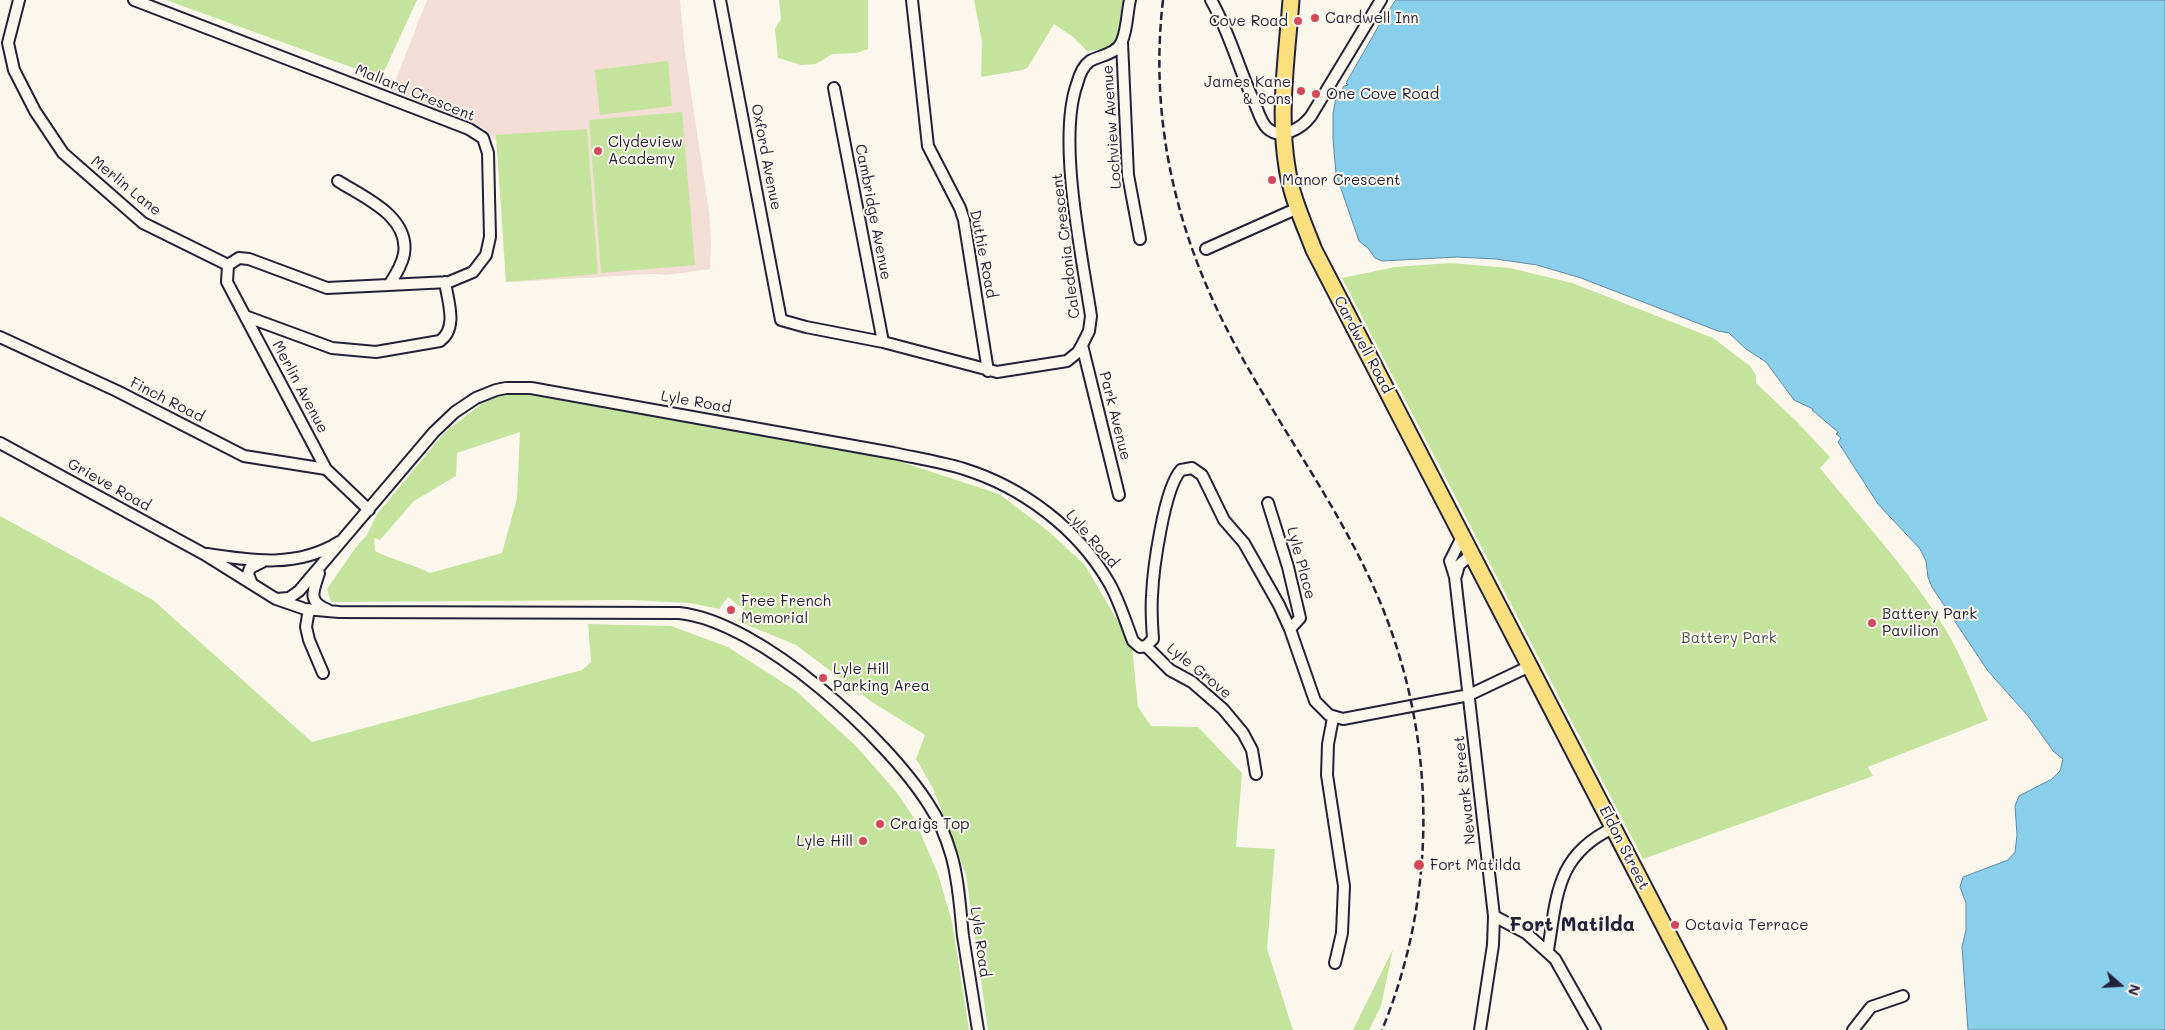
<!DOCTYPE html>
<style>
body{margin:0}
#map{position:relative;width:2165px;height:1030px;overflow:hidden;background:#fbf7ec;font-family:Mali,sans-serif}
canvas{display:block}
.north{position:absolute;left:2095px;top:960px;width:50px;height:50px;-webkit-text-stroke:4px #fbf7ec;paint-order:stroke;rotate:109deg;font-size:14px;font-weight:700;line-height:20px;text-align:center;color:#22223b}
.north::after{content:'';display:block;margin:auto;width:18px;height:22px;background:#22223b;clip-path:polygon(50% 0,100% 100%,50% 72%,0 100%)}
</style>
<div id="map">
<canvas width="2165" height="1030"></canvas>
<div class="north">N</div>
</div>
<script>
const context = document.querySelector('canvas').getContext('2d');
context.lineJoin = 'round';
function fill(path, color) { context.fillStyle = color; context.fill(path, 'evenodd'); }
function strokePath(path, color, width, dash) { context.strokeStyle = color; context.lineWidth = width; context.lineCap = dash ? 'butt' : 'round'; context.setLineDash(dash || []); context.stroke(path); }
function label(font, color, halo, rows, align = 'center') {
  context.font = font + ' Mali,sans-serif'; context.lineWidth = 4; context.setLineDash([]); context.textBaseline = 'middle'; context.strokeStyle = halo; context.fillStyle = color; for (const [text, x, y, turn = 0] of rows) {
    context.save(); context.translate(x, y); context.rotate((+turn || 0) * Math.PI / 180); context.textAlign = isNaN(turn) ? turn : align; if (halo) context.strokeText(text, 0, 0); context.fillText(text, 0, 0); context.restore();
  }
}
fill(new Path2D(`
 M 427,0 L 680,0 L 685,53 L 709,212 L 711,240 L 710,269 L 667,275 L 653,274 L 513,282 L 496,141 L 483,128 L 391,92 Z`), '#f2ded4');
fill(new Path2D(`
 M 166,0 L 417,0 L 381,78 Z
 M 779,0 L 868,0 L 868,49 L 857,53 L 832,54 L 816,64 L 801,65 L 778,58 L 775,29 L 781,19 Z
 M 974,0 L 1126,0 C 1121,31 1124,49 1087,51 L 1073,37 L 1054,24 L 1028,67 L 1023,70 L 981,77 L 982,41 Z
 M 668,61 L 672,106 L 600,115 L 595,70 Z
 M 682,112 L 695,265 L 601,273 L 589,120 Z
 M 587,129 L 598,274 L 506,282 L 496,135 Z
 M 1450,263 L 1510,268 L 1572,283 L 1598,293 L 1713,338 L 1750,366 L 1756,375 L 1756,383 L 1797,422 L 1830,457 L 1820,468 C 1862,520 1909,570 1944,627 C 1962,656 1974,689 1988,720 L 1868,767 L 1873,776 L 1643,859 L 1342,278 L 1395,267 Z
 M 506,392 L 540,395 L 889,458 L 999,494 L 1047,530 L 1085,565 L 1132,646 L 1138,707 L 1151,726 L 1198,727 L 1242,773 L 1236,847 L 1275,849 L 1267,949 L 1293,1030 L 988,1030 L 966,875 L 933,788 L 916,759 L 925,735 L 872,702 L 796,645 L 738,621 L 744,610 L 728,597 L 719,609 L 690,603 L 630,600 L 331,602 L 327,589 L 356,547 L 367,535 L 377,514 L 445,432 L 480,405 ZM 520,432 L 517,498 L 502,553 L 430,573 C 412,564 393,560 375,551 L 374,538 L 380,540 L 414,501 L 456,476 L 457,453 Z
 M 0,516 L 153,600 L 312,742 L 582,670 L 591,662 L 588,624 L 671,626 L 728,647 L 796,691 L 857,747 L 897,793 L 914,818 L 938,874 L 952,922 L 969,1030 L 0,1030 Z
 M 1393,949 L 1381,1006 L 1369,1030 L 1353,1030 Z`), '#c4e49d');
const water = new Path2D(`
 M 1396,0 L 2165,0 L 2165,1030 L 1968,1030 L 1962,947 L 1966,930 L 1966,903 L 1960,887 L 1963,877 L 2008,860 L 2015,852 L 2017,835 L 2015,806 L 2019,796 L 2052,779 L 2060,771 L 2063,759 L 2054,752 L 2028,716 L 1988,671 L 1932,587 L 1928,577 L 1926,561 L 1920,549 L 1878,504 L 1838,442 L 1841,438 L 1836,434 L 1838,432 L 1812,410 L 1813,409 L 1794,400 L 1766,362 L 1746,349 L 1729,333 L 1718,331 L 1581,278 L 1537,265 L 1496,259 L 1457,257 L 1382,261 L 1375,258 L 1368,248 L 1359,241 L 1336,174 L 1333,139 L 1333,113 L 1336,98 L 1344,86 L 1348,85 L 1346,83 L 1386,13 L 1390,15 L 1391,12 L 1389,11 Z`);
fill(water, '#89ceeb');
strokePath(water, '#6089a5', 1);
const minor = new Path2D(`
 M 19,0 L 8,43 L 14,70 L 35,111 L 63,153 L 143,223 L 228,265
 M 134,0 L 469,129 L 483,138 L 488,153 L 490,237 L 486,255 L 473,272 L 449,282 L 327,288 L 249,259 L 239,258 L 228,265
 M 720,0 L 781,320 L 806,327 L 883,342 L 997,372 L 1067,361 L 1078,352 L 1082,345 L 1089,331 L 1091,316 C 1082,256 1057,139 1077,84 C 1079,76 1083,66 1090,61 C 1101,55 1117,54 1122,41 C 1127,30 1127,13 1130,0
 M 912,0 L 928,146 L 960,208 L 964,220 L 988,371
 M 1211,0 C 1230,33 1239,70 1255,104 C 1258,111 1261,122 1267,128 C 1281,141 1302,128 1311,116 L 1381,0
 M 1122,42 L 1128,175 L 1140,239
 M 834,88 L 883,342
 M 338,181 C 363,197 410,216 404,254 C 402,265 395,276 389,285
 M 1206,249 L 1298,208
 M 228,265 L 227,282 L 326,469 L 369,510
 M 245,316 L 332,348 L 376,352 L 440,341 C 458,328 448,302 445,282
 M 0,337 L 117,391 L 244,456 L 326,469
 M 1082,345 L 1119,495
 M 0,443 L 204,554 L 276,599 L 305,609 L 339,612 L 679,613 C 760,621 887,738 929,805 C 939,820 946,837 951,854 C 959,881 960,909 963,936 C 968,968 973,999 978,1030
 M 1268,503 L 1288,567 L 1300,618 L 1290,629
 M 1463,535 L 1450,561 L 1455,577 L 1494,916 L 1493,945 L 1480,1030
 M 207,554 C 252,561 298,568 339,542
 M 319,573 C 314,590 306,601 328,610
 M 1456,576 L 1459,565 L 1472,554
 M 252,584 L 248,574 L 250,568 L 262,562
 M 276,599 L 289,598 L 299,591 L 434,432 L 455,412 L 476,398 L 496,390 L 506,388 L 531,388 L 893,453 C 916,458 941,462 964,469 C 1022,487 1077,528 1108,581 C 1119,599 1125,621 1133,641 L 1140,647 L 1146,646 L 1153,639 C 1152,625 1151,610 1152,596 C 1153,570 1164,488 1181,470 L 1192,468 L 1202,475 L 1224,520 L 1244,543 L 1279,605 L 1290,629 L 1315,701 L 1329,715 L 1343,719 L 1469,695 L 1530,666
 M 309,609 L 306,627 L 309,640 L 323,673
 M 1146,646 L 1170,670 L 1192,682 L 1223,709 L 1243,733 L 1252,750 L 1256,774
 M 1333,718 L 1328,744 L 1327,775 L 1344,886 L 1342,933 L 1335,963
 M 1494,916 L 1526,933 L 1555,959 L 1595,1030
 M 1548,950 C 1557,896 1556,855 1613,828
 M 1853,1030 L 1871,1007 L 1903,996`);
const primary = new Path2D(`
 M 1291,0 C 1287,55 1278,113 1287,167 C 1291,196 1304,224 1314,250 L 1718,1030`);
strokePath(minor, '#22223b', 14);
strokePath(primary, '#22223b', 19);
strokePath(minor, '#fbf7ec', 10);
strokePath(primary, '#fce080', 15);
strokePath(new Path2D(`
 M 1163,0 C 1149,119 1176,234 1232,339 C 1275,420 1330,494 1369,577 C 1436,718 1442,885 1382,1030`), '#22223b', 2.5, [8, 4]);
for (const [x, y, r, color] of [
 [1315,18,5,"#d1495b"],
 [1298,21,5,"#d1495b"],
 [1301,91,5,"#d1495b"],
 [1316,94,5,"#d1495b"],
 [598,151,5,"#d1495b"],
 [1272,180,5,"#d1495b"],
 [731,610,5,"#d1495b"],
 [1872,623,5,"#d1495b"],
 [823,678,5,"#d1495b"],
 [880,824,5,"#d1495b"],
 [863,841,5,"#d1495b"],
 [1419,865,6,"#d1495b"],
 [1675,925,5,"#d1495b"]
]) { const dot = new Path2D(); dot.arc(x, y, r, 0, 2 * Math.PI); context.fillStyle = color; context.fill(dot); strokePath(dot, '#fbf7ec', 2); }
label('15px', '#22223b', '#fbf7ec', [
 ["Cardwell Inn",1325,18],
 ["Cove Road",1288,21,"right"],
 ["James Kane",1291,82,"right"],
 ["& Sons",1291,99,"right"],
 ["One Cove Road",1326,94],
 ["Clydeview",608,142],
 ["Academy",608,159],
 ["Manor Crescent",1282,180],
 ["Free French",741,601],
 ["Memorial",741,618],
 ["Battery Park",1882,614],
 ["Pavilion",1882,631],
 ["Lyle Hill",833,669],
 ["Parking Area",833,686],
 ["Craigs Top",890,824],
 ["Lyle Hill",853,841,"right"],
 ["Fort Matilda",1430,865],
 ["Octavia Terrace",1685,925]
], 'left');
label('15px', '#22223b', '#fbf7ec', [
 ["Mallard Crescent",415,93,22],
 ["Lochview Avenue",1112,127,-94],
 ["Oxford Avenue",766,157,79],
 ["Merlin Lane",126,186,39],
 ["Cambridge Avenue",873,212,79],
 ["Caledonia Crescent",1066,246,-97],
 ["Duthie Road",983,254,79],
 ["Cardwell Road",1363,345,62],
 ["Merlin Avenue",300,387,62],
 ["Finch Road",167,400,27],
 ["Lyle Road",696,402,10],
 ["Park Avenue",1115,416,76],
 ["Grieve Road",109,485,29],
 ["Lyle Road",1092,539,49],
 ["Lyle Place",1301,563,75],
 ["Lyle Grove",1199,671,39],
 ["Newark Street",1465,790,-96],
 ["Eldon Street",1624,848,63],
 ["Lyle Road",980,942,82]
]);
label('15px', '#4a5254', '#fbf7ec', [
 ["Battery Park",1729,638]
]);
label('bold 20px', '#22223b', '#fbf7ec', [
 ["Fort Matilda",1572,925]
]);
</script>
